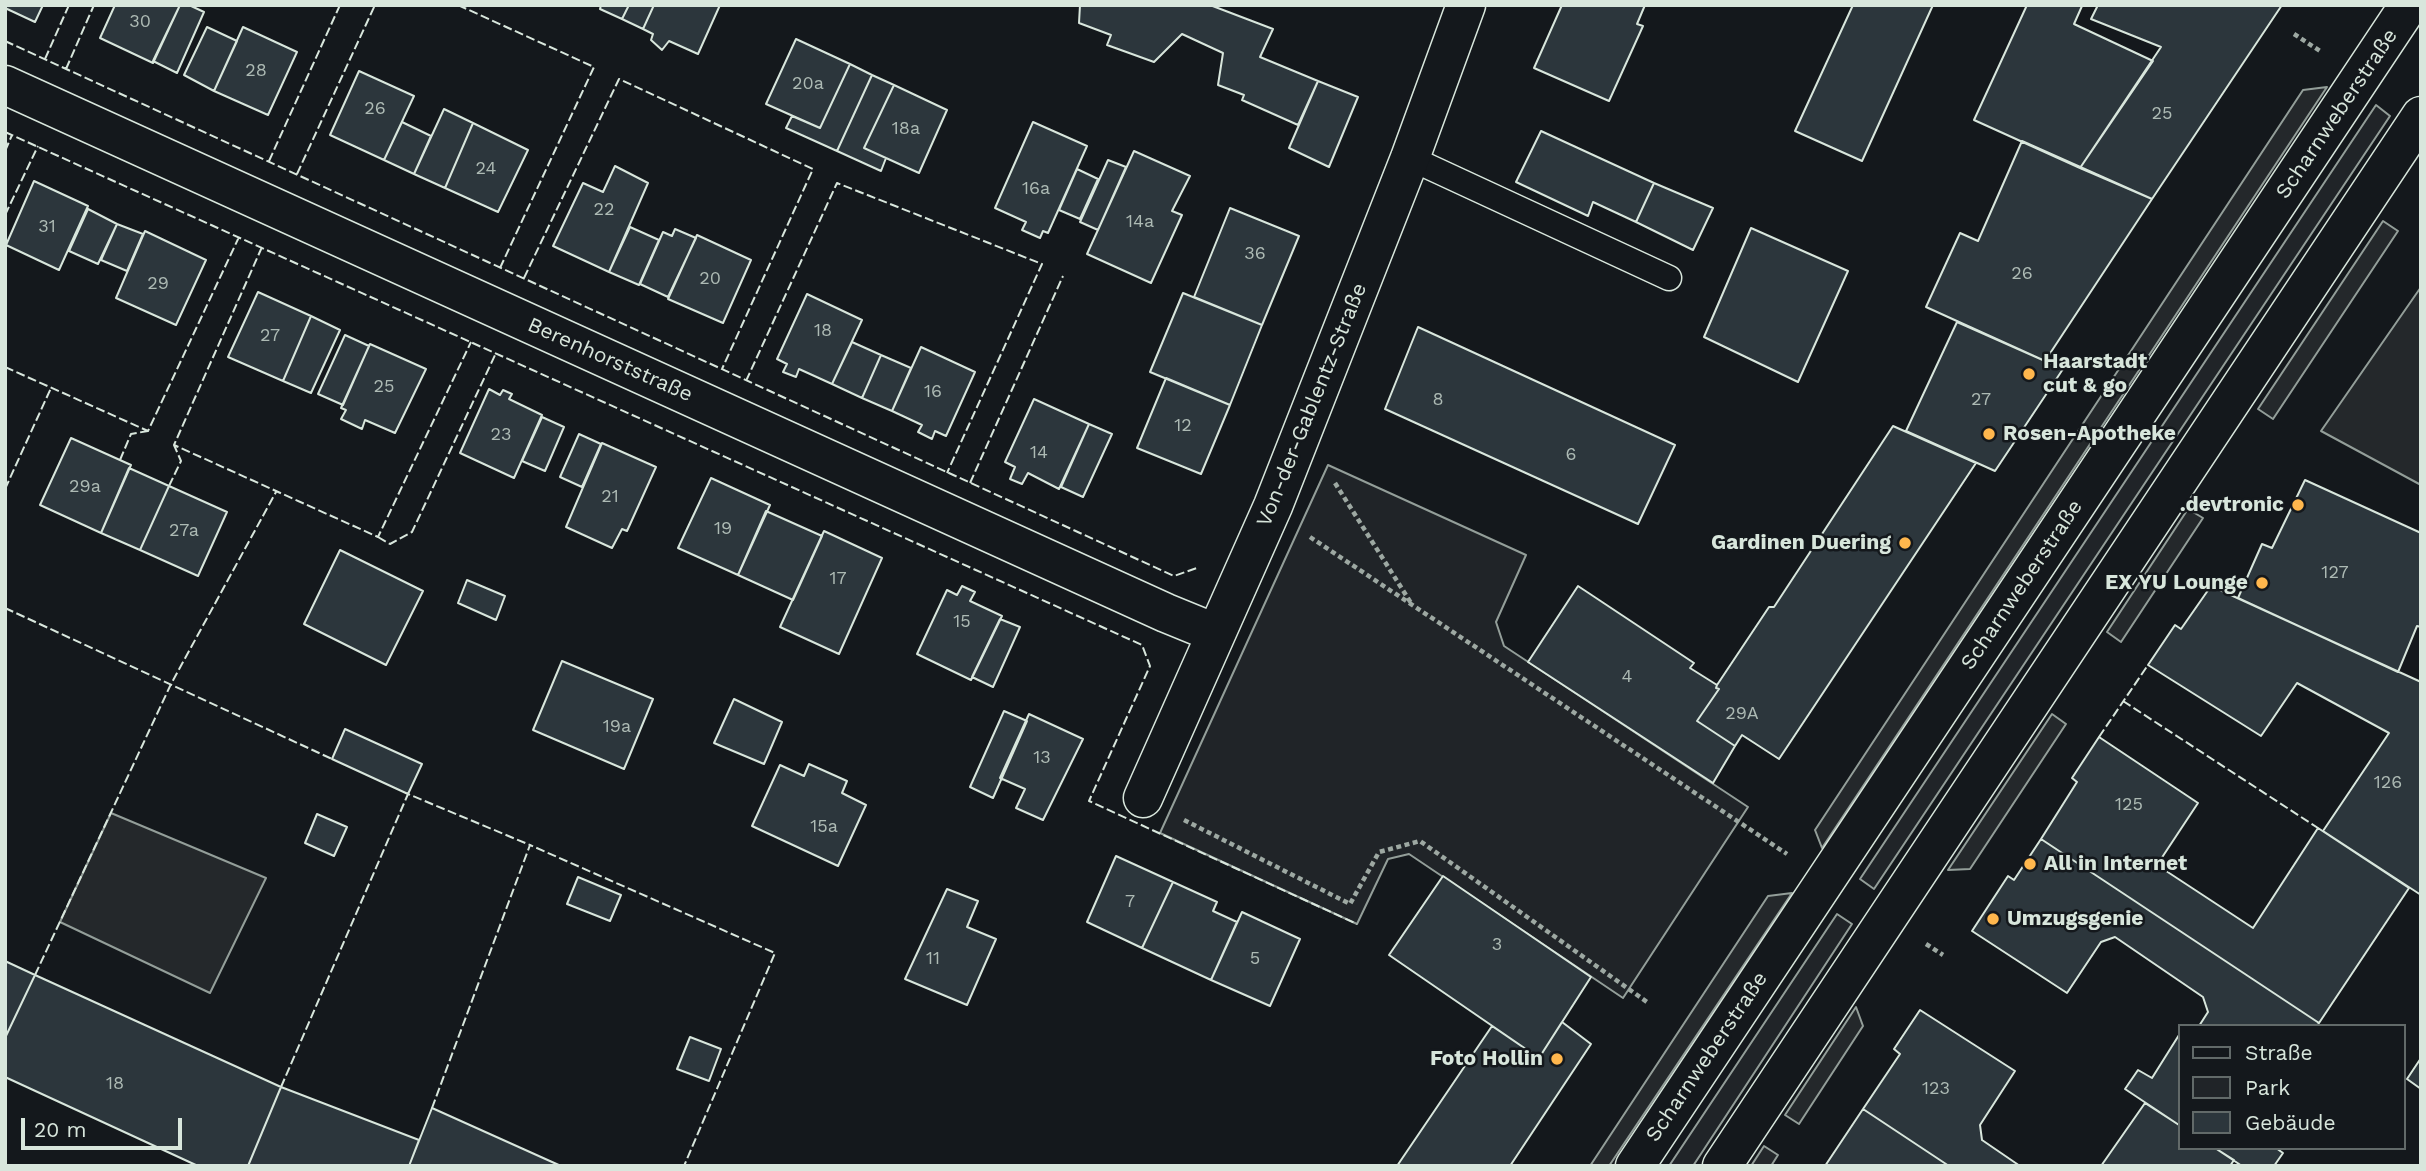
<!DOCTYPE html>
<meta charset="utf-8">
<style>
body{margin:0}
#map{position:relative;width:2426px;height:1171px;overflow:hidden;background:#14181c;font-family:"Work Sans",sans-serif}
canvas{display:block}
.frame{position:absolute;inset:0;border:7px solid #d8e6dc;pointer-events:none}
.legend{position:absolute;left:2178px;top:1024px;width:228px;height:126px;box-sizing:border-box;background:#14181c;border:2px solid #626a69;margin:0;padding:9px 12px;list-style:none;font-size:21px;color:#d8e6dc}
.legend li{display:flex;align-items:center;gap:14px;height:35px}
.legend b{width:35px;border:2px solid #626a69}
.scale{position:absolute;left:21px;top:1118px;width:161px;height:32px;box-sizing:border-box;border:4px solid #d8e6dc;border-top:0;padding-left:9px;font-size:21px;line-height:24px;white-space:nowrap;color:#d8e6dc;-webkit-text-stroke:5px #14181c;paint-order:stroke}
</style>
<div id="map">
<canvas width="2426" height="1171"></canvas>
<div class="frame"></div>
<ul class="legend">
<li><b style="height:9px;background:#14181c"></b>Straße</li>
<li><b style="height:19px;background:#202428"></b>Park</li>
<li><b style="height:19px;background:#2c363c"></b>Gebäude</li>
</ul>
<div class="scale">20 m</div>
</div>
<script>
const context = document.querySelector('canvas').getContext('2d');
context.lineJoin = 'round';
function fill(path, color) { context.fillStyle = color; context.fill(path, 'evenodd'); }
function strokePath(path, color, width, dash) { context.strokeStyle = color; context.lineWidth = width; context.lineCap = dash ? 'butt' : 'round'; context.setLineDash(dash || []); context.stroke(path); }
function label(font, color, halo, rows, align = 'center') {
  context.font = font + ' "Work Sans",sans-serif'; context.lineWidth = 5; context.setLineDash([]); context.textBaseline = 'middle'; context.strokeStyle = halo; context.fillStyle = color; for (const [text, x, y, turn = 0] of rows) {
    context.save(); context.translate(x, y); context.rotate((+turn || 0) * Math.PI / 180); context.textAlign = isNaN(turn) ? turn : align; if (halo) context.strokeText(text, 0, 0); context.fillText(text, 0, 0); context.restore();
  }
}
const green = new Path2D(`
 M 2376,105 L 2390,116 L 1874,889 L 1860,879 Z
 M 1328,465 L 1526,555 L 1496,622 L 1504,646 L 1748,807 L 1623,998 L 1409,854 L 1388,859 L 1357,924 L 1160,833 Z
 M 1837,914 L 1852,924 L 1693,1166 L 1669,1166 Z`);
fill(green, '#202428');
strokePath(green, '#939e99', 2);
const parking = new Path2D(`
 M 2327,87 L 1822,848 L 1815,830 L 2303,90 Z
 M 2383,221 L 2398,231 L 2273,419 L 2258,409 Z
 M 2421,287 L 2421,485 L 2321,431 Z
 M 2188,509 L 2203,518 L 2121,642 L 2107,632 Z
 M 2052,714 L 2066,724 L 1970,869 L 1948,870 Z
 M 111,813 L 266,878 L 210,993 L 60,922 Z
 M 1792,893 L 1609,1166 L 1590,1166 L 1768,896 Z
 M 1856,1007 L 1863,1026 L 1799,1124 L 1785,1115 Z
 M 1764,1146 L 1778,1155 L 1771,1166 L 1751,1166 Z`);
fill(parking, '#24282b');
strokePath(parking, '#939e99', 2);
const building = new Path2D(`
 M 5,5 L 43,5 L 35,22 L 5,8 Z
 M 115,5 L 180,5 L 153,63 L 100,38 Z
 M 180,5 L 189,5 L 204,12 L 177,73 L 153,61 Z
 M 601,5 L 629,5 L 622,19 L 600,9 Z
 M 629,5 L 654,5 L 643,29 L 622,19 Z
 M 654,5 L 720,5 L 698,54 L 669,41 L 662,50 L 651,40 L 653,34 L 643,29 Z
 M 1080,5 L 1210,5 L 1273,29 L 1260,57 L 1318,81 L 1298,125 L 1242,100 L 1244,95 L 1218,85 L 1223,53 L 1182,34 L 1154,62 L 1107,45 L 1111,35 L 1079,23 Z
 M 1562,5 L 1645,5 L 1637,24 L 1643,26 L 1609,101 L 1534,68 Z
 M 1853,5 L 1933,5 L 1862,161 L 1795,131 Z
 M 2027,5 L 2082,6 L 2074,24 L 2153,61 L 2080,168 L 1974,120 Z
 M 2098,5 L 2282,5 L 2152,199 L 2080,168 L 2161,47 L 2091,19 Z
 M 207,27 L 237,41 L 214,91 L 184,75 Z
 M 243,27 L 297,52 L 268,115 L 214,91 Z
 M 796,39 L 850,64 L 820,128 L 766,104 Z
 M 850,64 L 872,75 L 837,151 L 786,128 L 792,116 L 820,128 Z
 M 359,71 L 414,96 L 384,160 L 330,135 Z
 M 872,75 L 894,85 L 864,148 L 886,158 L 881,171 L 837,151 Z
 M 1318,81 L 1358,97 L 1329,167 L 1289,148 Z
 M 894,85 L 947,110 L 919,173 L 864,148 Z
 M 444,109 L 473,123 L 445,188 L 414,174 Z
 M 402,122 L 431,136 L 414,174 L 384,160 Z
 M 1033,122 L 1087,146 L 1048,233 L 1043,231 L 1040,238 L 1022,230 L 1026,222 L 995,208 Z
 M 473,123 L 528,150 L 498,212 L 445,188 Z
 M 1541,131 L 1654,183 L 1636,222 L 1593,202 L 1588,216 L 1516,182 Z
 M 2022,141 L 2152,199 L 2045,361 L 1926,307 L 1960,233 L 1978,241 Z
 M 1134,151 L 1190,176 L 1172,211 L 1182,215 L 1151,283 L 1087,254 Z
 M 1108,160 L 1126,167 L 1098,230 L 1080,222 Z
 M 615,166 L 648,183 L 609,272 L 553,246 L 583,183 L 603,192 Z
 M 1077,169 L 1098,179 L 1080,219 L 1059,210 Z
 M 34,181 L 88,206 L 59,270 L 6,245 Z
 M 1654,183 L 1713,208 L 1693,250 L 1636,222 Z
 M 1230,208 L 1299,236 L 1262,325 L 1194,297 Z
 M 88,209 L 117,224 L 98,264 L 69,251 Z
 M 117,224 L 143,234 L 127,271 L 101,260 Z
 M 630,227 L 659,240 L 639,285 L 609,272 Z
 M 1751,228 L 1848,271 L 1798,382 L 1704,337 Z
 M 675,229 L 696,238 L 668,297 L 640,284 L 663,232 L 672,236 Z
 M 145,231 L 206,260 L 176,325 L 116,298 Z
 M 697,235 L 751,260 L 723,323 L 668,299 Z
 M 258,292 L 311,316 L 283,381 L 228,357 Z
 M 1183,293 L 1262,325 L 1230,405 L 1150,372 Z
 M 807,294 L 862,320 L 832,384 L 799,369 L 796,377 L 783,372 L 787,364 L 777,359 Z
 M 311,316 L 340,330 L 311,393 L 283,381 Z
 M 1957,322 L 2063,369 L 1995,471 L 1906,431 Z
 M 1418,327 L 1675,445 L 1638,524 L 1385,409 Z
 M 345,335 L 369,346 L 343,405 L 318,394 Z
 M 852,342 L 881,355 L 862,398 L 832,384 Z
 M 370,344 L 426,369 L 395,433 L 365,420 L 362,429 L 341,419 L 346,410 L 341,408 Z
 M 921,347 L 975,372 L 946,436 L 935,431 L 932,439 L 918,432 L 922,425 L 892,411 Z
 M 881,355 L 911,368 L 892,411 L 862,398 Z
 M 1166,378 L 1230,405 L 1201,474 L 1137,448 Z
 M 489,389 L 500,395 L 503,390 L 512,394 L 509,399 L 542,415 L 514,478 L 460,453 Z
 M 1034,399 L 1089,424 L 1059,489 L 1028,473 L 1022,484 L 1010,479 L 1015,467 L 1005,462 Z
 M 542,417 L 564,427 L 545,471 L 522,461 Z
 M 1089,424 L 1112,434 L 1083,497 L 1061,487 Z
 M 1893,426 L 1976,463 L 1779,759 L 1742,735 L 1735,746 L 1697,721 L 1719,689 L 1716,688 L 1717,685 L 1769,607 L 1774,607 Z
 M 579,434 L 601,444 L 582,487 L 560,477 Z
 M 71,438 L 131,465 L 101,533 L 40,505 Z
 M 602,443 L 656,467 L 627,531 L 622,529 L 612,548 L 566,527 Z
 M 129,468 L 169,486 L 140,550 L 101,533 Z
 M 711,478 L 770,505 L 738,575 L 678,548 Z
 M 2305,480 L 2421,533 L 2421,627 L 2417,626 L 2398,672 L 2238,598 L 2262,544 L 2272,548 Z
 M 169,486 L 227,512 L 198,576 L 140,550 Z
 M 766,511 L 822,536 L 793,600 L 738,575 Z
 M 824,531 L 882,558 L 839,654 L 780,627 Z
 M 340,550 L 423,591 L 386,665 L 304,624 Z
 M 467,580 L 505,596 L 496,620 L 458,603 Z
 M 962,586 L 975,592 L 970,601 L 1002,616 L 971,680 L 917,654 L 947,590 L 957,595 Z
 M 1578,586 L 1694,663 L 1690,668 L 1717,685 L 1716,688 L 1719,689 L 1697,721 L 1735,746 L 1713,783 L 1528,662 Z
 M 2211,586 L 2421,682 L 2421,895 L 2323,831 L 2389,733 L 2297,683 L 2261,736 L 2148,665 L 2175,625 L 2181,629 Z
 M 1000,619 L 1020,627 L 993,687 L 972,677 Z
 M 562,661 L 653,699 L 624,769 L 533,730 Z
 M 734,699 L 782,722 L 764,764 L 714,743 Z
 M 1004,711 L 1027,721 L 993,798 L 970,787 Z
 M 1029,714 L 1083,739 L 1043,820 L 1016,808 L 1025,789 L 1000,778 Z
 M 345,729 L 422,764 L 408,794 L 332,759 Z
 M 2099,737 L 2198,803 L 2157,865 L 2253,928 L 2318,828 L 2409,888 L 2319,1023 L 2041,839 L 2077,782 L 2072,778 Z
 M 809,764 L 847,781 L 842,793 L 866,805 L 838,866 L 752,826 L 780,765 L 804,776 Z
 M 317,814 L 347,827 L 334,856 L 305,843 Z
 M 2041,839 L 2319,1023 L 2317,1026 L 2199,1026 L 2208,1012 L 2203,997 L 2115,937 L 2101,942 L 2067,993 L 1972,931 L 2008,876 L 2014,880 Z
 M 1116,856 L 1173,882 L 1142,948 L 1087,922 Z
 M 1443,876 L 1591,977 L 1539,1058 L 1389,955 Z
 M 578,877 L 621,895 L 610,921 L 567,904 Z
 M 1173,882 L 1217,902 L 1213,911 L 1237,922 L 1211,980 L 1142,948 Z
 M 947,889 L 978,901 L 967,927 L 996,939 L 967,1005 L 905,979 Z
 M 1242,912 L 1300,939 L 1270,1006 L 1211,980 Z
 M 5,961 L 35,975 L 5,1038 Z
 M 35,975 L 281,1087 L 248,1166 L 198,1166 L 5,1077 L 5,1038 Z
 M 1920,1010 L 2015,1071 L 1980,1125 L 1982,1140 L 2020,1166 L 1949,1166 L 1863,1109 L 1900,1054 L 1894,1049 Z
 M 1562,1022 L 1591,1044 L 1510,1166 L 1397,1166 L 1492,1026 L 1539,1058 Z
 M 2179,1035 L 2179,1125 L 2125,1089 L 2138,1070 L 2152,1078 Z
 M 690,1037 L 721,1049 L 709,1081 L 677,1069 Z
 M 2421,1058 L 2421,1089 L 2407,1079 Z
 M 281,1087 L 419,1140 L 409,1166 L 248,1166 Z
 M 2145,1103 L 2179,1125 L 2179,1148 L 2215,1148 L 2234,1160 L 2230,1166 L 2101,1166 Z
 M 432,1108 L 561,1166 L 409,1166 Z
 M 1863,1109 L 1949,1166 L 1825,1166 Z
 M 2215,1148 L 2276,1148 L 2283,1153 L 2274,1166 L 2242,1166 Z`);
fill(building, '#2c363c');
strokePath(building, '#d8e6dc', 2);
const service = new Path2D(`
 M 1410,158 L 1669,278`);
const minor = new Path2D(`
 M 5,85 L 1166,613 L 1215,633
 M 1143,798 L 1273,506 L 1410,158 L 1466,5`);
const secondary = new Path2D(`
 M 1635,1166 L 2409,5
 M 1722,1166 L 2421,116`);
strokePath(service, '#d8e6dc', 27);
strokePath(minor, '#d8e6dc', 41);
strokePath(secondary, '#d8e6dc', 41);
strokePath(new Path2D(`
 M 2294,34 L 2320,51
 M 1335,483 L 1411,603
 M 1310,537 L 1787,854
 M 1184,820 L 1350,904 L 1379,852 L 1420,841 L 1647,1002
 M 1926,944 L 1943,955`), '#9da8a2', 4.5, [5, 3.5]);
strokePath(service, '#14181c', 24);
strokePath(minor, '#14181c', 38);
strokePath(secondary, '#14181c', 38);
strokePath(new Path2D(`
 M 458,5 L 594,67 L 500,268
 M 5,41 L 1174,576 L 1197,568
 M 45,59 L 69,5
 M 66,69 L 94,5
 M 5,132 L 1142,645 L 1150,666 L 1089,801 L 1357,924
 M 5,151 L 12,135
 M 269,161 L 340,5
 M 297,174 L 375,5
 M 5,215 L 38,146
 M 262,247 L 174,445 L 378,537 L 471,342
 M 524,278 L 619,79 L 813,169 L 722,369
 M 5,367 L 148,431 L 239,237
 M 746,381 L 837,183 L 1042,264 L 947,473
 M 120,460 L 131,434 L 148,431
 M 970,483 L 1063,276
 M 169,486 L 181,461 L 174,445
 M 5,489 L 51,388
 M 378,537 L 390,544 L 412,532 L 496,353
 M 5,608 L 332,759
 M 2123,701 L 2318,828
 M 2099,737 L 2148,665
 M 35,975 L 171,684 L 276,492
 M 281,1087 L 408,794 L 530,845
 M 432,1108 L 530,845 L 775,953 L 684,1166`), '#d8e6dc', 2, [9, 3.5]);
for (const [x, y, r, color] of [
 [2029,374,7,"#ffb74d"],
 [1989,434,7,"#ffb74d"],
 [2298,505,7,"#ffb74d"],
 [1905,543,7,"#ffb74d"],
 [2262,583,7,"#ffb74d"],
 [2030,864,7,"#ffb74d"],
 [1993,919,7,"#ffb74d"],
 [1557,1059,7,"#ffb74d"]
]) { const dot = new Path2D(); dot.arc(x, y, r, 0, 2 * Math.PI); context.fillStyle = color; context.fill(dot); strokePath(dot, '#14181c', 2.5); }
label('18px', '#adbab4', null, [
 ["30",140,22],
 ["28",256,71],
 ["20a",808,84],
 ["26",375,109],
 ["25",2162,114],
 ["18a",906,129],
 ["24",486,169],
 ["16a",1036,189],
 ["22",604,210],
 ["14a",1140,222],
 ["31",47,227],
 ["36",1255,254],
 ["26",2022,274],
 ["20",710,279],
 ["29",158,284],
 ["18",823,331],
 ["27",270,336],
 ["25",384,387],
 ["16",933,392],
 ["8",1438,400],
 ["27",1981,400],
 ["12",1183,426],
 ["23",501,435],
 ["14",1039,453],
 ["6",1571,455],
 ["29a",85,487],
 ["21",610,497],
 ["19",723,529],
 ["27a",184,531],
 ["127",2335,573],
 ["17",838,579],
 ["15",962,622],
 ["4",1627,677],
 ["29A",1742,714],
 ["19a",617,727],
 ["13",1042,758],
 ["126",2388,783],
 ["125",2129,805],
 ["15a",824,827],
 ["7",1130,902],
 ["3",1497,945],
 ["11",933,959],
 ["5",1255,959],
 ["18",115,1084],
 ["123",1936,1089]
]);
label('21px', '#d8e6dc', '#14181c', [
 ["Scharnweberstraße",2337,114,-56],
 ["Berenhorststraße",610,360,24],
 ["Von-der-Gablentz-Straße",1312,405,-68],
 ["Scharnweberstraße",2022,585,-56],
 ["Scharnweberstraße",1707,1057,-56]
]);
label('bold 21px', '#d8e6dc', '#14181c', [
 ["Haarstadt",2043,362],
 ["cut & go",2043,386],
 ["Rosen-Apotheke",2003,434],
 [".devtronic",2284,505,"right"],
 ["Gardinen Duering",1891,543,"right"],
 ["EX YU Lounge",2248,583,"right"],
 ["All in Internet",2044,864],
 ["Umzugsgenie",2007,919],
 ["Foto Hollin",1543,1059,"right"]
], 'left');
</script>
